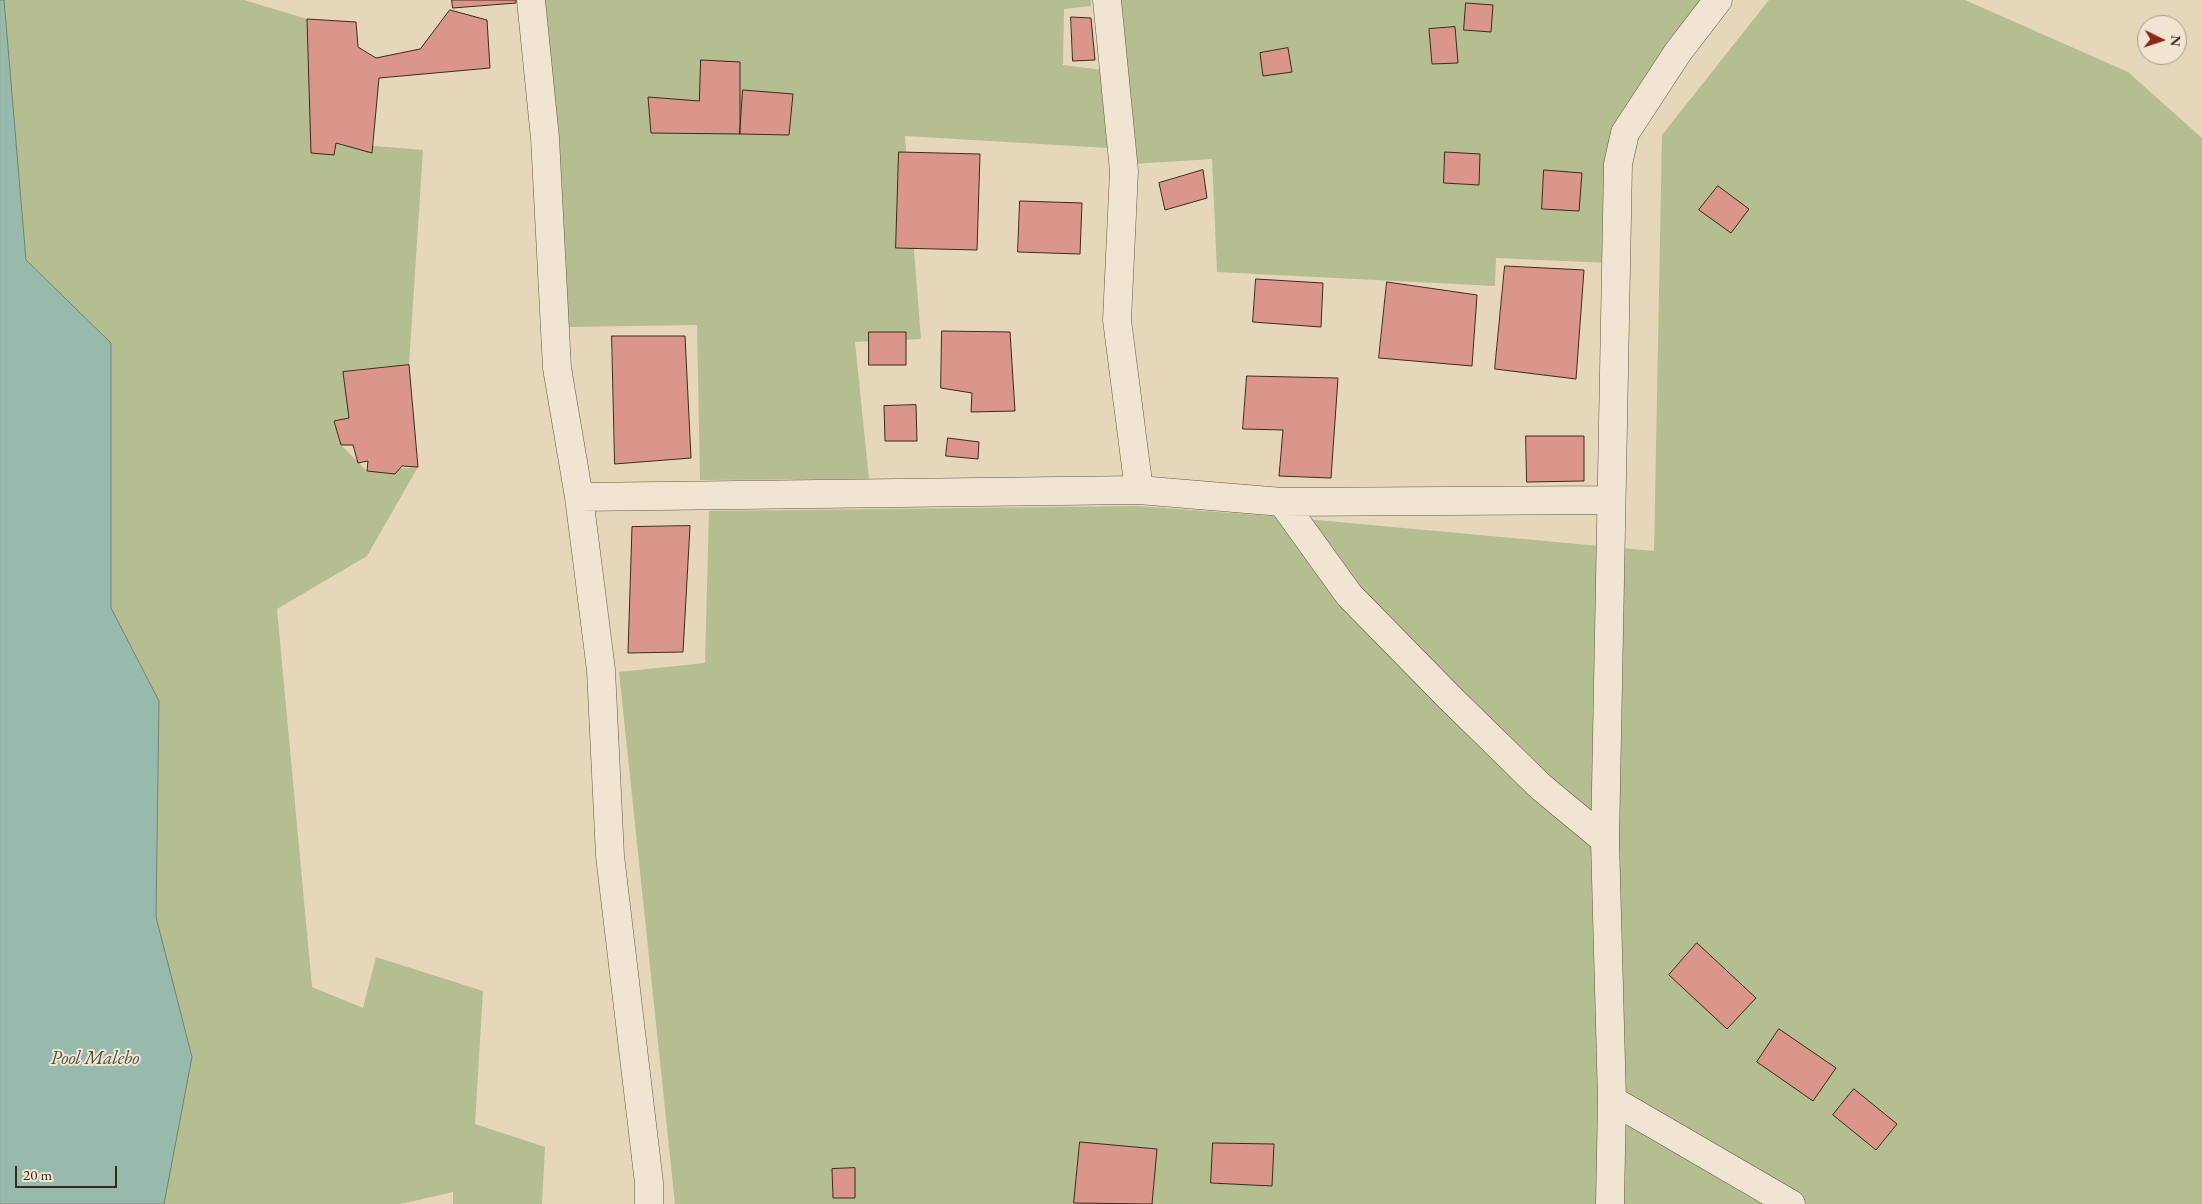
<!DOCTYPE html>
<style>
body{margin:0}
#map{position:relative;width:2202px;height:1204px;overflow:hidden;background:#e6d7ba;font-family:"EB Garamond",serif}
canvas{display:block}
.north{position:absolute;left:2137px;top:15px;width:50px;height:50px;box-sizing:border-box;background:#efe5d2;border:1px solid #a79b88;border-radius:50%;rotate:94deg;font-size:14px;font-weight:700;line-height:20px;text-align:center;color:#3b2b19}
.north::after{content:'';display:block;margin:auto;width:18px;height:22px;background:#8f2418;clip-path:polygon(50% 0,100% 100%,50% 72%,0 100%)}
.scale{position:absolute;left:15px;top:1166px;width:102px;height:22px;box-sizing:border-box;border:2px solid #3b2b19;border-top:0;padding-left:6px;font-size:15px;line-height:18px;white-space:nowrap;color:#3b2b19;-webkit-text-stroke:4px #efe5d2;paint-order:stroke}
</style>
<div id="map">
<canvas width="2202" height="1204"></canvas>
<div class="north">N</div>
<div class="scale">20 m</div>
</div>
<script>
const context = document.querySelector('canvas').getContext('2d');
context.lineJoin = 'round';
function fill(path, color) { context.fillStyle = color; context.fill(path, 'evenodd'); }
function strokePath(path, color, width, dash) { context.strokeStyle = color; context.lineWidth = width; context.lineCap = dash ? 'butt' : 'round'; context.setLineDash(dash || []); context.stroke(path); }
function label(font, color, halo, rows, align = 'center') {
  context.font = font + ' "EB Garamond",serif'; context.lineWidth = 4; context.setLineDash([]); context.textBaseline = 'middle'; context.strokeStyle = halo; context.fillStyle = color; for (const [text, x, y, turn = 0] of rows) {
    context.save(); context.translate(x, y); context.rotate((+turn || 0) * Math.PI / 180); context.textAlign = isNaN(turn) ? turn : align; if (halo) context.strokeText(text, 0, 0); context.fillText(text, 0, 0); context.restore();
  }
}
fill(new Path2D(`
 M 4,0 L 244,0 L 307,19 L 311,137 L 375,146 L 423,150 L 409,365 L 343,372 L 349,418 L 334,421 L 341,445 L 367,471 L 418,467 L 367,556 L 277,609 L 312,987 L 363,1008 L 376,957 L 483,991 L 475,1124 L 545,1147 L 542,1204 L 453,1204 L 453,1192 L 401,1204 L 164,1204 L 192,1057 L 156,917 L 159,701 L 111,608 L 111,343 L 26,260 Z
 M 539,0 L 1091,0 L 1091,6 L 1064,9 L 1063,65 L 1103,70 L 1108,148 L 905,136 L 921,339 L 855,342 L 869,479 L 700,480 L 697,325 L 568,327 Z
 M 1116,0 L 1710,0 L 1615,130 L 1608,263 L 1496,258 L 1495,286 L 1217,272 L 1212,159 L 1133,164 Z
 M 1769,0 L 1965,0 L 2128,72 L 2202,138 L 2202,1204 L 675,1204 L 619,672 L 705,663 L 709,511 L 1138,506 L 1273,516 L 1654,551 L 1662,135 Z`), '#b4be90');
const water = new Path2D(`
 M 0,0 L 4,0 L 26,260 L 111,343 L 111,608 L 159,701 L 156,917 L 192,1057 L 164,1204 L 0,1204 Z`);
fill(water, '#97baac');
strokePath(water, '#728171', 1);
const building = new Path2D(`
 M 452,0 L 516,0 L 516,3 L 453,8 Z
 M 1466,3 L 1493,5 L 1491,32 L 1464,30 Z
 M 450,10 L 487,20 L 490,68 L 379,78 L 372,153 L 336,143 L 334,155 L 311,153 L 307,19 L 356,22 L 358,47 L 376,58 L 420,49 Z
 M 1071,17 L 1091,18 L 1095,60 L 1073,61 Z
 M 1455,27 L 1458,63 L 1432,64 L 1429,29 Z
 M 1288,48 L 1292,72 L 1263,76 L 1260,53 Z
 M 701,60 L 740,62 L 740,134 L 651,133 L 648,97 L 699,101 Z
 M 743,90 L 793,94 L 789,135 L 740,134 Z
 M 899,152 L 980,154 L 977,250 L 896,248 Z
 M 1445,152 L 1480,154 L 1479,185 L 1444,183 Z
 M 1203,170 L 1207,198 L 1165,210 L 1159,183 Z
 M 1544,170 L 1582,173 L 1579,211 L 1542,209 Z
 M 1718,186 L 1749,209 L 1731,233 L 1699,210 Z
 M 1020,201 L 1082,203 L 1080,254 L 1018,252 Z
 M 1505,266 L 1584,270 L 1576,379 L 1495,369 Z
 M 1256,279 L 1323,283 L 1321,327 L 1253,322 Z
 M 1387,282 L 1477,295 L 1472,366 L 1379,358 Z
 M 942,331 L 1010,332 L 1015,411 L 971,412 L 972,393 L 941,388 Z
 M 869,332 L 906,332 L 906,365 L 869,365 Z
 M 612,336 L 685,336 L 691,458 L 615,464 Z
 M 409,365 L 418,467 L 402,466 L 395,474 L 367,471 L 368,461 L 358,463 L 353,445 L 341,445 L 334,421 L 349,418 L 343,372 Z
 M 1247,376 L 1338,378 L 1331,478 L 1279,476 L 1283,430 L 1243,429 Z
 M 916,405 L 917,441 L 885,441 L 884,406 Z
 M 1526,436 L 1584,436 L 1584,481 L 1527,482 Z
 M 948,438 L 979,442 L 978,459 L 946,456 Z
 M 690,526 L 683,652 L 628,653 L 632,527 Z
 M 1697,943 L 1756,998 L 1727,1029 L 1669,975 Z
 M 1779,1029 L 1836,1068 L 1813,1101 L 1757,1062 Z
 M 1854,1089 L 1897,1124 L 1876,1150 L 1833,1115 Z
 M 1080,1142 L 1157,1149 L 1152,1204 L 1074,1203 Z
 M 1213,1143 L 1274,1144 L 1272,1186 L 1211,1183 Z
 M 855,1168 L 855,1198 L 833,1198 L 832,1169 Z`);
fill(building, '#db968b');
strokePath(building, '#3b2b19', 1);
const minor = new Path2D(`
 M 531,0 L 545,138 L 557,368 L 579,497 L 601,670 L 610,856 L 649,1183 L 649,1204
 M 1107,0 L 1124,171 L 1117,320 L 1139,490
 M 579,497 L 1139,490 L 1282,502 L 1611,500
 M 1282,502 L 1349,595 L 1449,697 L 1541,787 L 1605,840
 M 1612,1100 L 1791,1204
 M 1610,1204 L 1612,1100 L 1605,840 L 1618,164 L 1625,133 L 1678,52 L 1718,0`);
strokePath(minor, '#665641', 29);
strokePath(minor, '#efe5d2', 28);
label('italic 19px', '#524f3e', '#efe5d2', [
 ["Pool Malebo",95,1059]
]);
</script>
